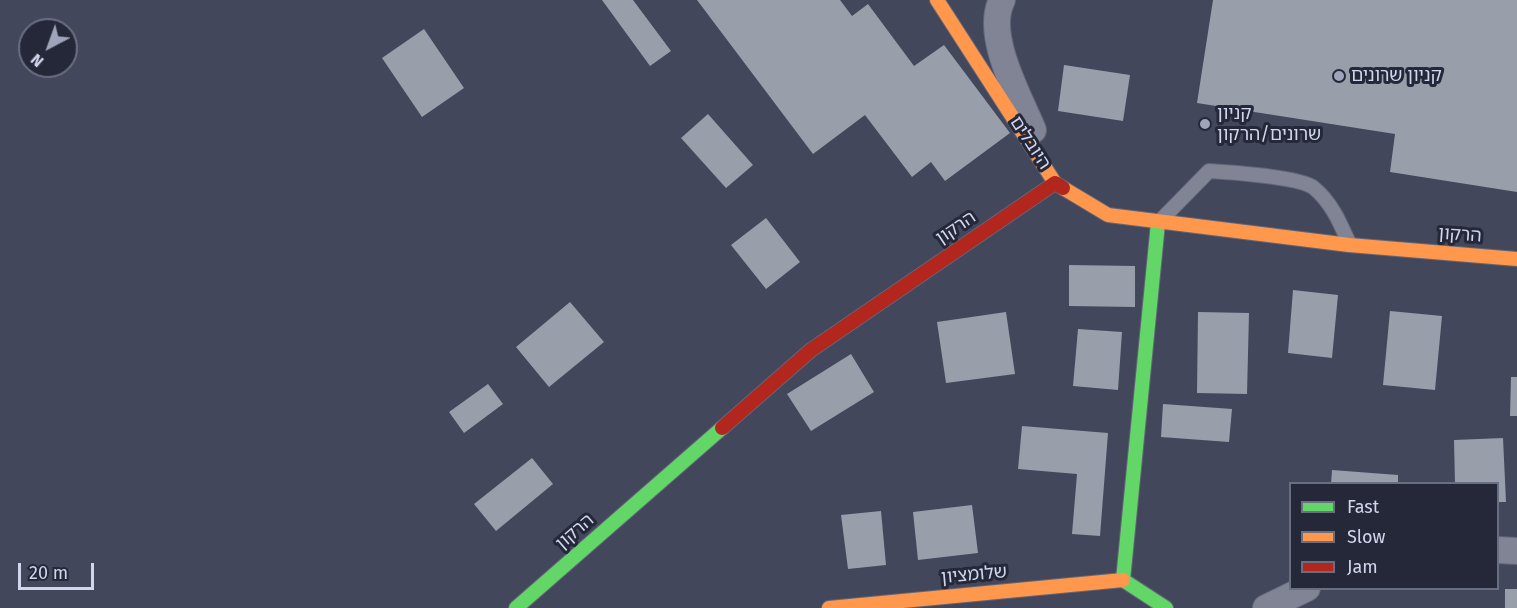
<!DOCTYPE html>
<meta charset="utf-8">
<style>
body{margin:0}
#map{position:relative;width:1517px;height:608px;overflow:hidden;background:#43475b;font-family:"Fira Sans",sans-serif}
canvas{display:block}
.legend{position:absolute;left:1289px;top:482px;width:210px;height:108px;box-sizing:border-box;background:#252839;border:2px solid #6a6e81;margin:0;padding:8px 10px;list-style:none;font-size:18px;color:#d1d6ed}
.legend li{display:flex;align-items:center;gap:12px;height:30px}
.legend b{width:30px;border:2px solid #6a6e81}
.north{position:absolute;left:18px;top:18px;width:60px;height:60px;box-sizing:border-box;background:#252839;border:2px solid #6a6e81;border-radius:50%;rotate:221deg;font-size:16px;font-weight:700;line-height:24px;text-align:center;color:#d1d6ed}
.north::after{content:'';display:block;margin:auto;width:21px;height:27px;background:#9fa4ba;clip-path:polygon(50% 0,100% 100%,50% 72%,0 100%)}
.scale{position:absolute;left:18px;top:563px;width:76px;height:27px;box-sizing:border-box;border:3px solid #d1d6ed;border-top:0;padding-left:8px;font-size:18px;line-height:21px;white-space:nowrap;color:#d1d6ed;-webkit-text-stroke:4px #252839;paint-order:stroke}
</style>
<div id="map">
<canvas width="1517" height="608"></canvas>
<ul class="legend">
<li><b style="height:8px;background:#63d668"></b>Fast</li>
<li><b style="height:8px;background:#ff974d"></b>Slow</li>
<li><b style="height:8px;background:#b3261e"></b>Jam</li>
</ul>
<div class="north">N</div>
<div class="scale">20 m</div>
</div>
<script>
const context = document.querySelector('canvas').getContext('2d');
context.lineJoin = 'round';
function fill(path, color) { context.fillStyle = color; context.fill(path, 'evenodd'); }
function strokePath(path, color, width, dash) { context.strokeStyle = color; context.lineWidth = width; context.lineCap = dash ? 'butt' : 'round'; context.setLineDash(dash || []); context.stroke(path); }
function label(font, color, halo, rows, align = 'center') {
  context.font = font + ' "Fira Sans","Noto Sans Hebrew",sans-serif'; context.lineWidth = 6; context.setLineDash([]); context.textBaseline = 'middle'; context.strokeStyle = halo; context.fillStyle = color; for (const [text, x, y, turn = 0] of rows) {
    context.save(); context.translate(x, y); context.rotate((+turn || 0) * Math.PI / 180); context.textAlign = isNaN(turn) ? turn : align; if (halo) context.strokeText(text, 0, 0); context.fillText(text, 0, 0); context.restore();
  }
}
fill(new Path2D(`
 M 602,0 L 633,0 L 671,51 L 650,66 Z
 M 697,0 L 840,0 L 852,16 L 868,4 L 914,66 L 944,45 L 1010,133 L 945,181 L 931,162 L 912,177 L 865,115 L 813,154 Z
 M 1213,0 L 1517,0 L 1517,192 L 1390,172 L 1395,134 L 1197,103 Z
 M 424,29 L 464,88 L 422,117 L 382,58 Z
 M 1064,65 L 1130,75 L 1123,121 L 1058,111 Z
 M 708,114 L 753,165 L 726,188 L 681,138 Z
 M 766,218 L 800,262 L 766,289 L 731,245 Z
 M 1069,265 L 1135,266 L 1135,307 L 1069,306 Z
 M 1293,290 L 1338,295 L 1332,358 L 1288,353 Z
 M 570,302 L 604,342 L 549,387 L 516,347 Z
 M 1390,311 L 1442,316 L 1435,390 L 1383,385 Z
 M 1006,312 L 1015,374 L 946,383 L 937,322 Z
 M 1198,312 L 1249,313 L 1247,394 L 1197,393 Z
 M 1078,329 L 1122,332 L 1118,390 L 1073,386 Z
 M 851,354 L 874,392 L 811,431 L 787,394 Z
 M 1511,377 L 1517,377 L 1517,416 L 1510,416 Z
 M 488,384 L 503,404 L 464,433 L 449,412 Z
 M 1163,404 L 1232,409 L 1229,442 L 1161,437 Z
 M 1022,426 L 1108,433 L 1100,536 L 1072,534 L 1077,474 L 1018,469 Z
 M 1503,438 L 1506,502 L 1498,502 L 1498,484 L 1455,484 L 1454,440 Z
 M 532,458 L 553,484 L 496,531 L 474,504 Z
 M 1332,470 L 1398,475 L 1398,484 L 1331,484 Z
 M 972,505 L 978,553 L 918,560 L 913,512 Z
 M 881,511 L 886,565 L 848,569 L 841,515 Z
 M 1505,589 L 1517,589 L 1517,608 L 1505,608 Z`), '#999eab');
const lane = new Path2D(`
 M 1161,220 L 1209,171 C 1229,172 1301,177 1314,188 C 1332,203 1340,223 1349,243`);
const street = new Path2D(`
 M 1002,0 C 984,35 1019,96 1033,130
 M 1498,550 L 1517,551
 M 1266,608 L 1307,588`);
const fast = new Path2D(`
 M 1158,223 L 1123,580 L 1166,608
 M 516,608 L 722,428`);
const slow = new Path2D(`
 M 937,0 L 1055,183
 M 1063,188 L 1108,215 L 1349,245 L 1517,259
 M 829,608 L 1123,580`);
const jam = new Path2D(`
 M 722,428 L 811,350 L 1055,183 L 1063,188`);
strokePath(lane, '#626677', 16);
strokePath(street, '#626677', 28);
strokePath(fast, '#626677', 16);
strokePath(slow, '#626677', 16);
strokePath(jam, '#626677', 16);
strokePath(lane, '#818494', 14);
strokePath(street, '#818494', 26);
strokePath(fast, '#63d668', 14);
strokePath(slow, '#ff974d', 14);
strokePath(jam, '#b3261e', 14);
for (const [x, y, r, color] of [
 [1339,76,6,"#9fa4ba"],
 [1205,124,6,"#9fa4ba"]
]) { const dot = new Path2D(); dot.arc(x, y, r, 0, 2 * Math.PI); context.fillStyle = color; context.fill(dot); strokePath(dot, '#252839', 2); }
label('18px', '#d1d6ed', '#252839', [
 ["קניון שרונים",1351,76],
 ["קניון",1217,114],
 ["שרונים/הרקון",1217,135]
], 'left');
label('18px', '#d1d6ed', '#252839', [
 ["היובלים",1030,143,57],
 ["הרקון",956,228,-34],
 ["הרקון",1460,235,4],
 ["הרקון",575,532,-41],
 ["שלומציון",974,575,-5]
]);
</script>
